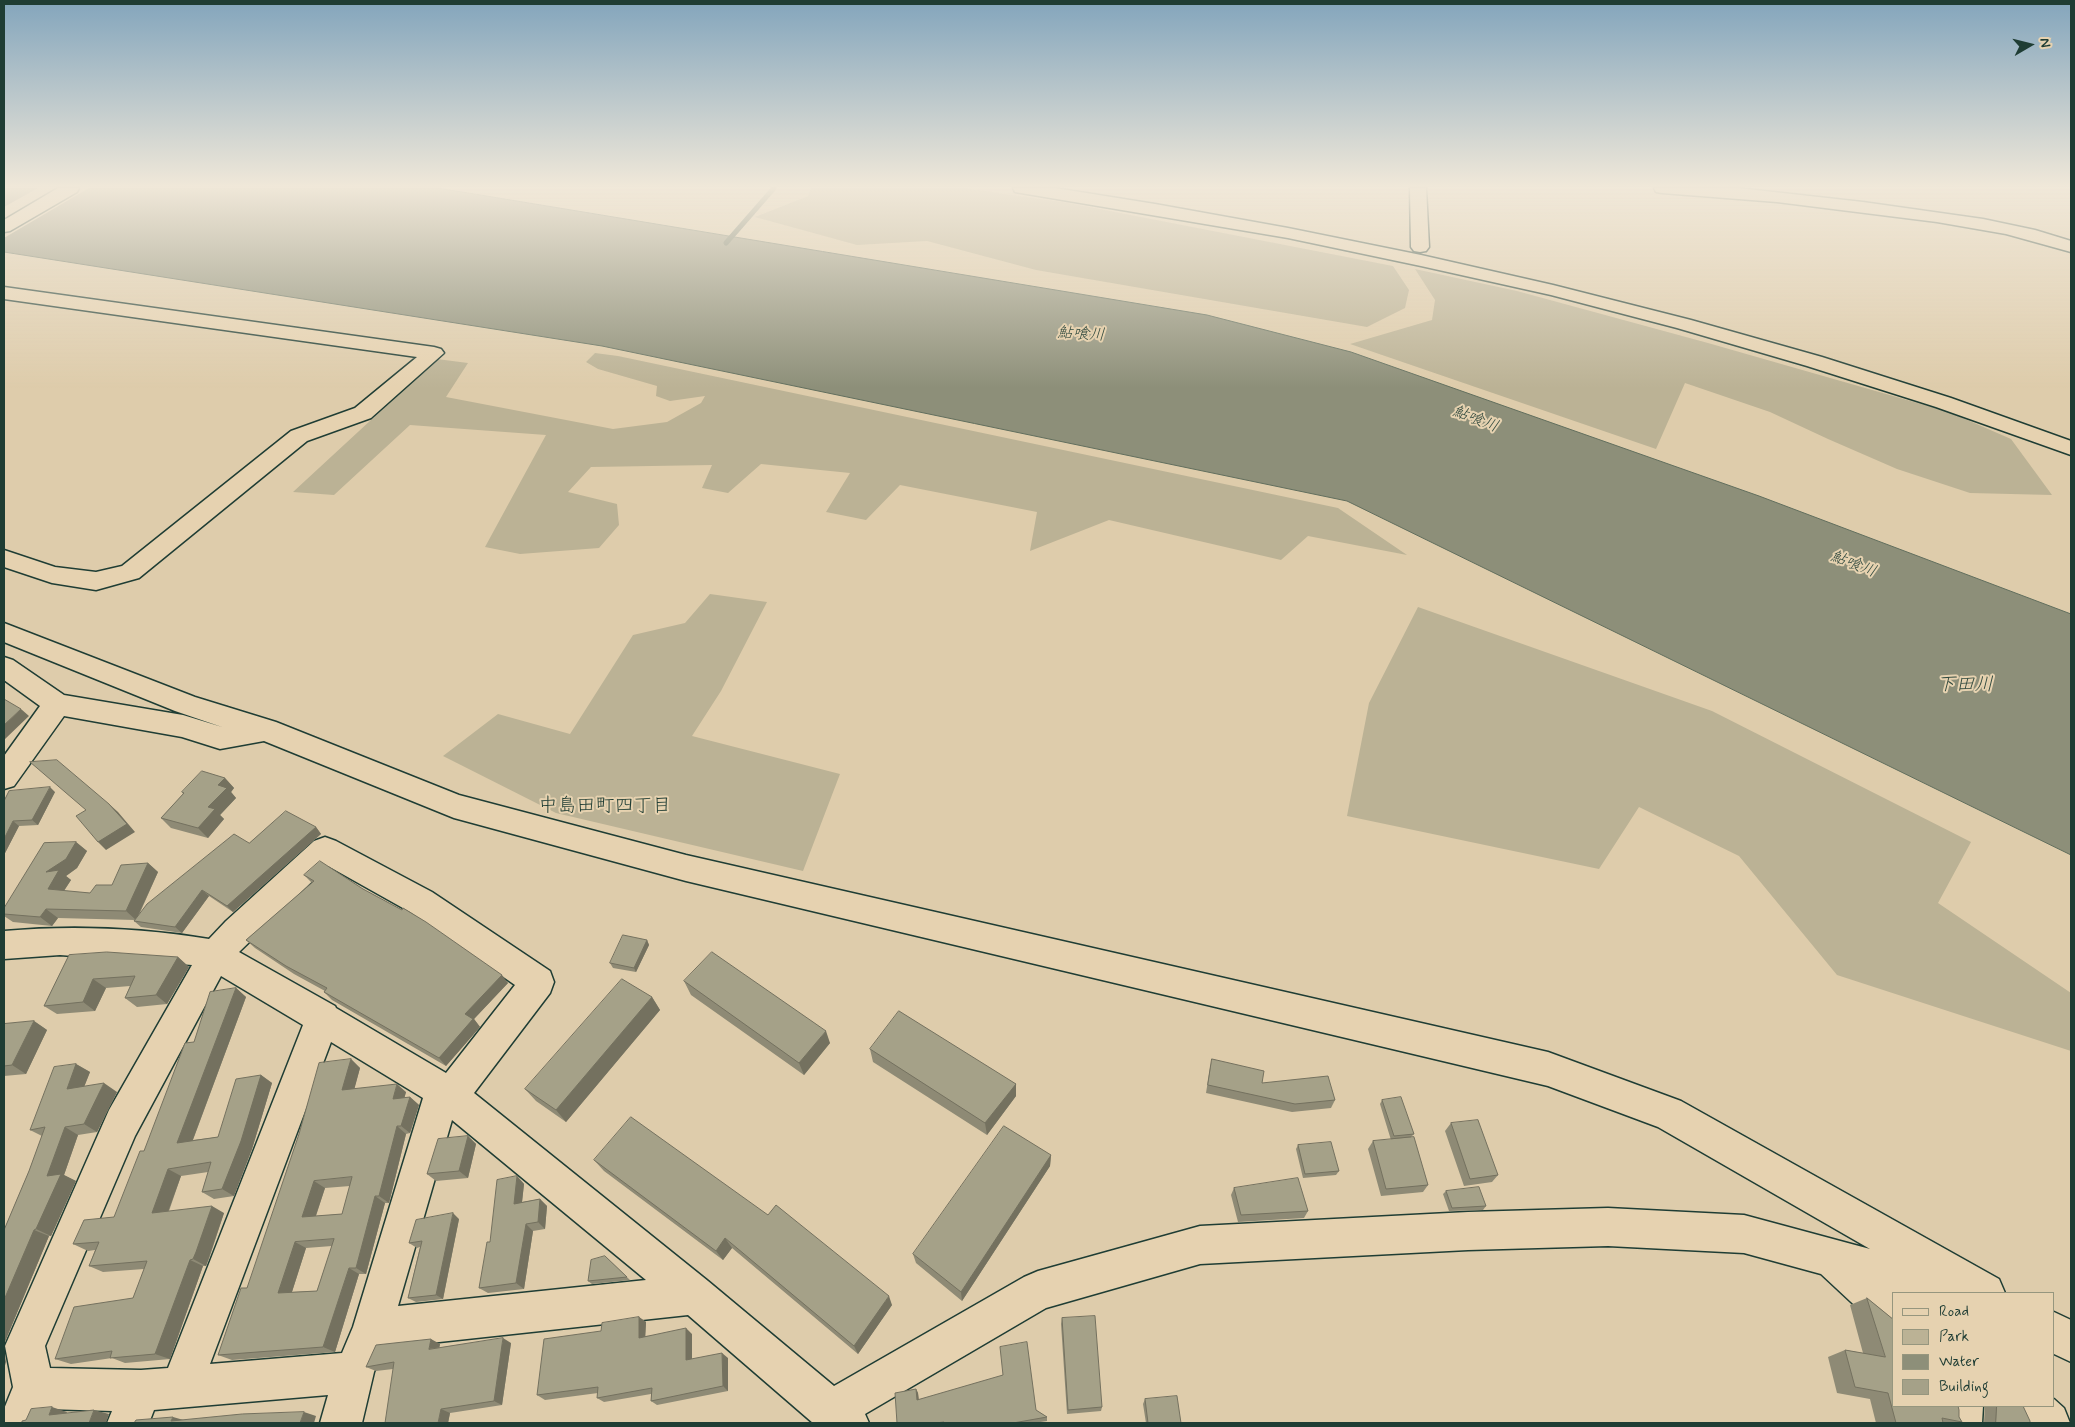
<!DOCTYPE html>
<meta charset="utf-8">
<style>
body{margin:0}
#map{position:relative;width:2075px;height:1427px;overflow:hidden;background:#deccab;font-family:Mynerve,sans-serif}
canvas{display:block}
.frame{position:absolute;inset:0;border:5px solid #1f3d34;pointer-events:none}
.legend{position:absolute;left:1892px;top:1292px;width:162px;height:115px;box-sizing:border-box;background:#e6d2b0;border:1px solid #96967e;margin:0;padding:6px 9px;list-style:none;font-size:15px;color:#1f3d34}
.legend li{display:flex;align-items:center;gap:10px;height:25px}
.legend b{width:25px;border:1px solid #96967e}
.north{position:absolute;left:2005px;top:20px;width:50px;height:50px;-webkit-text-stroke:4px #e6d2b0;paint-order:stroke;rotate:82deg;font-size:14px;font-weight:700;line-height:20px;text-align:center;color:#1f3d34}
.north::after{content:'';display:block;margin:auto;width:18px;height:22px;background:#1f3d34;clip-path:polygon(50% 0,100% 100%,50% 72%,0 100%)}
</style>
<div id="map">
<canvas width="2075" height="1427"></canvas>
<div class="frame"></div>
<ul class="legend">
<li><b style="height:6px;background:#e6d2b0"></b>Road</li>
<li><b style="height:14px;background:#bbb295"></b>Park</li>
<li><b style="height:14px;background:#8d8f79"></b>Water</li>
<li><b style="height:14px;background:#a5a188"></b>Building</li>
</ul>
<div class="north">N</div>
</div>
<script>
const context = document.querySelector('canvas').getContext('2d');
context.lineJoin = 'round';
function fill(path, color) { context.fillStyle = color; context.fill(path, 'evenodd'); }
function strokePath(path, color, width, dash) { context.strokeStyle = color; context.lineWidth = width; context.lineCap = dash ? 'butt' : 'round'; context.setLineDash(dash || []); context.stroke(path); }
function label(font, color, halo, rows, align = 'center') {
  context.font = font + ' Mynerve,"Klee One",sans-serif'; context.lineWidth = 4; context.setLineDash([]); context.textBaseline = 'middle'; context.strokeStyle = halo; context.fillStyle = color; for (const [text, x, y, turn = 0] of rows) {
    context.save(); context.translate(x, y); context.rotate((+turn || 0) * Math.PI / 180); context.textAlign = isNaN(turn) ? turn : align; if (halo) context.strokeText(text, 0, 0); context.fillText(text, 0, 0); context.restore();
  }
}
fill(new Path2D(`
 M 811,188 L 964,188 L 1069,203 L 1393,266 L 1409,290 L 1405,308 L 1367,327 L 1036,270 L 927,241 L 857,245 L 755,217 L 808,196 Z
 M 1415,269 L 1517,291 L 1708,343 L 1949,412 L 2011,439 L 2052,495 L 1970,493 L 1897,469 L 1828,439 L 1770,412 L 1685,383 L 1656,449 L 1350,344 L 1432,320 L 1435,300 Z
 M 595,353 L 618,356 L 1338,508 L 1407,555 L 1308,536 L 1281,560 L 1109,520 L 1030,551 L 1037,512 L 900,485 L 866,520 L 826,512 L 850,473 L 761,464 L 728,493 L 702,488 L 712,465 L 591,467 L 568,492 L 617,504 L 619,525 L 599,548 L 520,554 L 485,547 L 546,435 L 410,425 L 334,495 L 293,492 L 437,359 L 468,363 L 446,397 L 613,429 L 667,422 L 701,403 L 705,396 L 670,401 L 656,396 L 657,386 L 598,369 L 586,362 Z
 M 710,594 L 767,602 L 721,691 L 692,736 L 840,774 L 803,871 L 556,813 L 443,756 L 498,714 L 570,734 L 633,635 L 685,623 Z
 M 1418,607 L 1712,711 L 1971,842 L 1938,903 L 2071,993 L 2071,1051 L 1837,975 L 1739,856 L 1639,807 L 1599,869 L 1347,816 L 1369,703 Z`), '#bbb295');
const water = new Path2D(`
 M 4,188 L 438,188 L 1207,315 L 1351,352 L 1759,496 L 2071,614 L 2071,855 L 1347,501 L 602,346 L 4,252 Z`);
fill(water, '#8d8f79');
strokePath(water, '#616e5d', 1);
fill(new Path2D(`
 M 38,188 L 89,188 L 4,238 L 4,207 Z`), '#deccab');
strokePath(new Path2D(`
 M 726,243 L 774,188`), '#616e5d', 5);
const minor = new Path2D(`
 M 1013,188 L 1055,188 L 1155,204 L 1288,228 L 1421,255 L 1553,285 L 1691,320 L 1822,357 L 1951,398 L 2071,441 L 2071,455 L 1936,407 L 1807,366 L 1677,328 L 1551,295 L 1421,266 L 1288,238 L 1021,193 L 1015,192 Z
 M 1410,188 L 1426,188 L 1429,247 L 1426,251 L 1420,252 L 1414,251 L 1411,247 Z
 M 1654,188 L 1738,188 L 1863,202 L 1983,219 L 2035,230 L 2071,241 L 2071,252 L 2006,234 L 1937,222 L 1777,202 L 1662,193 L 1656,192 Z
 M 4,287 L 434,347 L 441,349 L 444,353 L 371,418 L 307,441 L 139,578 L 96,590 L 52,583 L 4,567 L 4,550 L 55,567 L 96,572 L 122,566 L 291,431 L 355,408 L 417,357 L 4,299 Z
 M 4,623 L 195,697 L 276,722 L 459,795 L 686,855 L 1548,1052 L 1681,1101 L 1999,1279 L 2005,1293 L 1894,1293 L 1894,1335 L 1880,1329 L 1821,1274 L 1744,1253 L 1608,1246 L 1468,1250 L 1200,1264 L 1046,1308 L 865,1414 L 869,1423 L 813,1423 L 688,1315 L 384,1348 L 374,1372 L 362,1423 L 320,1423 L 328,1395 L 154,1410 L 149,1423 L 107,1423 L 112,1411 L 46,1409 L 40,1423 L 4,1423 L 4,1409 L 13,1387 L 5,1346 L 109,1110 L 192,965 L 60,955 L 4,959 L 4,931 C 71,925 142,928 209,939 L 226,921 L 314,841 L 325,837 L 336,841 L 432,892 L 550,971 L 554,982 L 550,993 L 474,1093 L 708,1281 L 834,1386 L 1024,1277 L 1038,1271 L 1200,1226 L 1468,1212 L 1608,1208 L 1744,1215 L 1870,1249 L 1658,1127 L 1548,1086 L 686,881 L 454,818 L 264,741 L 220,749 L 182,737 L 64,716 L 14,786 L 4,789 L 4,756 L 40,706 L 4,680 L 4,657 L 13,660 L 64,695 L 183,715 L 222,727 L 175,711 L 4,642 ZM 328,866 L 410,912 L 515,985 L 446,1073 L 336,1008 L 335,1006 L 239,952 ZM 221,976 L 303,1025 L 168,1368 L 141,1370 L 50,1368 L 45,1346 L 135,1136 ZM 331,1042 L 423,1098 L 353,1327 L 342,1353 L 210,1364 ZM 452,1120 L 646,1280 L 398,1306 Z
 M 2054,1312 L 2071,1320 L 2071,1362 L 2054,1354 Z
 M 2054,1399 L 2064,1408 L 2070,1423 L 2019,1423 L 2010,1406 L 2054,1406 Z
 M 1941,1406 L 1983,1406 L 1982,1423 L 1940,1423 Z`);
const major = new Path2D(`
 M 58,188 L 79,188 L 77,192 L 10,231 L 4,232 L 4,220 Z`);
strokePath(minor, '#1f3d34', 3);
strokePath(major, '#1f3d34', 3);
fill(minor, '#e6d2b0');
fill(major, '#e6d2b0');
fill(new Path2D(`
 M 225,778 L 234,788 L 231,792 L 236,798 L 220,815 L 224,819 L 208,838 L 171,828 L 161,818 L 183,794 L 182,792 Z
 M 55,792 L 38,825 L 19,826 L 4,855 L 4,801 Z
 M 316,827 L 321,834 L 233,912 L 209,896 L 182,933 L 141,927 L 134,921 L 135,920 L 58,918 L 52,926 L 13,922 L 4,916 L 4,908 L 76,842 L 87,851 L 77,868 L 66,876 L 71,880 L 64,891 L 90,893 L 112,885 L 148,863 L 158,872 L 139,915 L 249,843 Z
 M 304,875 L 363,889 L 508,983 L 474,1019 L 480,1027 L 446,1066 L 332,1000 L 324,992 L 325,991 L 294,974 L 255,948 L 246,940 L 312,883 Z
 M 647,940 L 649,945 L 636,972 L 613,968 L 610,963 Z
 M 69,955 L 178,957 L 189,967 L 167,1004 L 137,1007 L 125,998 L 130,986 L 106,988 L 95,1011 L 57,1014 L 44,1006 Z
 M 684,981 L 830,1043 L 804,1075 L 691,995 Z
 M 236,988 L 246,997 L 193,1140 L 218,1137 L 261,1075 L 272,1083 L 252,1149 L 234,1196 L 214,1199 L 202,1192 L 208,1172 L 181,1176 L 169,1211 L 224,1213 L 209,1259 L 206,1266 L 203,1266 L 170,1359 L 125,1363 L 112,1358 L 71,1364 L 55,1359 L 133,1298 L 144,1269 L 103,1272 L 89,1266 L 95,1250 L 88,1251 L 73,1244 L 114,1217 L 144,1151 L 194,1042 Z
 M 652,997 L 660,1010 L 566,1122 L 536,1101 L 525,1089 Z
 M 34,1021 L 47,1030 L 26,1074 L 4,1076 L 4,1024 Z
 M 870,1049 L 1016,1084 L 1016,1096 L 987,1135 L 873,1062 Z
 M 351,1059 L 360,1068 L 354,1089 L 406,1092 L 404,1098 L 410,1097 L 419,1105 L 410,1133 L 406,1134 L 389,1203 L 385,1203 L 366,1274 L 359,1274 L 335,1352 L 232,1360 L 218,1355 L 247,1288 ZM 350,1186 L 342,1214 L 316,1216 L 325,1188 ZM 332,1246 L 317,1291 L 292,1292 L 306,1248 Z
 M 1212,1059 L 1262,1083 L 1335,1100 L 1331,1108 L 1292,1112 L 1206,1093 L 1210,1068 Z
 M 76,1064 L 90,1072 L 84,1087 L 117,1092 L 97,1132 L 78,1135 L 64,1175 L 76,1181 L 51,1236 L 49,1236 L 4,1344 L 4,1230 L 29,1171 L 42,1136 L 30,1130 Z
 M 1382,1100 L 1414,1134 L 1411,1137 L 1428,1185 L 1423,1192 L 1381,1196 L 1368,1149 L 1373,1141 L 1391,1140 L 1380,1104 Z
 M 1451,1123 L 1498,1175 L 1492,1182 L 1464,1186 L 1445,1131 Z
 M 468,1136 L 476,1144 L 468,1178 L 436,1181 L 427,1174 Z
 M 1298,1145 L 1339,1171 L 1336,1175 L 1303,1178 L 1296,1149 Z
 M 1051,1155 L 1050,1166 L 962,1301 L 916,1263 L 913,1254 Z
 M 594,1160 L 892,1305 L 858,1354 L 732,1248 L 723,1260 L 604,1171 Z
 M 517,1176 L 524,1184 L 522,1202 L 540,1199 L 547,1206 L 545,1229 L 533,1231 L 524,1289 L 488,1293 L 479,1288 Z
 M 1234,1188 L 1308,1211 L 1304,1218 L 1238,1222 L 1231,1195 Z
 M 1446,1191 L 1486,1206 L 1483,1210 L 1449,1211 L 1443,1194 Z
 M 459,1219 L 443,1299 L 416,1302 L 408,1298 L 420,1247 L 417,1248 L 409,1243 Z
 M 605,1256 L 630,1280 L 592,1284 L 588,1281 Z
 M 1867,1298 L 1894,1320 L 1894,1406 L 1959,1417 L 1962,1422 L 1956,1423 L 1876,1423 L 1870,1399 L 1837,1393 L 1828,1357 L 1845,1350 L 1863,1353 L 1850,1305 Z
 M 639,1317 L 646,1322 L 645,1336 L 692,1334 L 692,1359 L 728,1358 L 728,1391 L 657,1405 L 651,1401 L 651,1394 L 604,1402 L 597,1398 L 598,1393 L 545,1400 L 537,1395 L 601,1331 Z
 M 1062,1318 L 1102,1407 L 1101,1411 L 1067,1414 L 1061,1324 Z
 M 511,1343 L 502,1405 L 450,1413 L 448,1423 L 393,1369 L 376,1371 L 366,1367 L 440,1344 L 439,1348 Z
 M 916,1389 L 918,1393 L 919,1400 L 1036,1410 L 1047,1417 L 1047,1421 L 1034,1423 L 897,1423 Z
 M 1145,1399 L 1181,1423 L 1146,1423 L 1143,1404 Z
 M 1985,1406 L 2023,1406 L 2030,1423 L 1984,1423 Z`), '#8e8a75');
fill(new Path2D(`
 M 21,709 L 29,716 L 4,740 L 4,725 Z
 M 225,778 L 234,788 L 231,792 L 236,798 L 220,815 L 224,819 L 208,838 L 198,828 L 218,785 Z
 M 50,787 L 55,792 L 38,825 L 32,820 Z
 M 109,804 L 118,812 L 135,832 L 106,850 L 98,842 Z
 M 13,821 L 19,826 L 4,855 L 4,839 Z
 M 316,827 L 321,834 L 233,912 L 227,906 Z
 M 76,842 L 87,851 L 77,868 L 66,876 L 71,880 L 59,898 L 48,889 L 46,872 Z
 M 148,863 L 158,872 L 136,920 L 126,911 Z
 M 202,890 L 209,896 L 182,933 L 175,927 Z
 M 46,909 L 58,918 L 52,926 L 40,917 Z
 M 647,940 L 649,945 L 636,972 L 634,968 Z
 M 178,957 L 189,967 L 167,1004 L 156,995 Z
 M 502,975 L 508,983 L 474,1019 L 480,1027 L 446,1066 L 439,1058 L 465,1014 Z
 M 93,979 L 106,988 L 95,1011 L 83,1002 Z
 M 236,988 L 246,997 L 189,1150 L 177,1143 Z
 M 652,997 L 660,1010 L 566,1122 L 556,1110 Z
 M 34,1021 L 47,1030 L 26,1074 L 12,1065 Z
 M 826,1031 L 830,1043 L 804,1075 L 799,1063 Z
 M 351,1059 L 360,1068 L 352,1098 L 342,1090 Z
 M 76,1064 L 90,1072 L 80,1097 L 67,1089 Z
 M 261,1075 L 272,1083 L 252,1149 L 234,1196 L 222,1189 Z
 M 104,1083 L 117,1092 L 97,1132 L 84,1124 Z
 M 397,1084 L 406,1092 L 402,1107 L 393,1099 Z
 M 1016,1084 L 1016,1096 L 987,1135 L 985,1123 Z
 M 410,1097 L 419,1105 L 410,1133 L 401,1126 Z
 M 397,1126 L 406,1134 L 389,1203 L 379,1196 Z
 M 65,1127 L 78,1135 L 64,1175 L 76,1181 L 51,1236 L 36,1229 L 47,1176 Z
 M 468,1136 L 476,1144 L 468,1178 L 459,1171 Z
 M 1051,1155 L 1050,1166 L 962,1301 L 961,1292 Z
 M 168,1169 L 181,1176 L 165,1220 L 152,1213 Z
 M 517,1176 L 524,1184 L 521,1211 L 514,1204 Z
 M 314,1181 L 325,1188 L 313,1224 L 302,1217 Z
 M 375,1196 L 385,1203 L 366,1274 L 356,1268 Z
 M 540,1199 L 547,1206 L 545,1229 L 538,1222 Z
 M 212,1206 L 224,1213 L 206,1266 L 193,1259 Z
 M 453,1213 L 459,1219 L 443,1299 L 436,1295 Z
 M 526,1224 L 533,1231 L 524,1289 L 516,1283 Z
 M 34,1230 L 49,1236 L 4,1344 L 4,1300 Z
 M 725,1238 L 732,1248 L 723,1260 L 716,1251 Z
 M 295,1242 L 306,1248 L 290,1298 L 278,1293 Z
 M 190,1260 L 203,1266 L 170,1359 L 155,1354 Z
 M 349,1268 L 359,1274 L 335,1352 L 323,1347 Z
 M 889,1296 L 892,1305 L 858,1354 L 854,1346 Z
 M 639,1317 L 646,1322 L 645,1343 L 639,1338 Z
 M 686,1328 L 692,1334 L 692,1365 L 686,1360 Z
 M 503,1338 L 511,1343 L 502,1405 L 494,1401 Z
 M 431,1339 L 440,1344 L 438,1354 L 429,1349 Z
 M 4,1348 L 6,1362 L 4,1369 Z
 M 722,1353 L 728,1358 L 728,1391 L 723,1386 Z
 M 916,1389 L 918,1393 L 919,1404 L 917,1400 Z
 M 52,1407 L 67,1412 L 65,1419 L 49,1415 Z
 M 441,1409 L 450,1413 L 448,1423 L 438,1423 Z
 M 94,1410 L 109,1414 L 106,1423 L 89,1423 Z
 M 304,1412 L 316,1416 L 314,1423 L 300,1423 Z
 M 173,1417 L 187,1421 L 171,1421 Z`), '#74715f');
const building = new Path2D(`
 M 4,699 L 21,709 L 4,725 Z
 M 57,760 L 109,804 L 127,824 L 98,842 L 76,816 L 86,810 L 30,762 Z
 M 202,771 L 225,778 L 218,785 L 227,788 L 208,807 L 215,809 L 198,828 L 161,818 L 184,793 L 182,792 Z
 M 50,787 L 32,820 L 13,821 L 4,839 L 4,801 L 9,791 Z
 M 286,811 L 316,827 L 227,906 L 202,890 L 175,927 L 134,921 L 147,904 L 234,834 L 249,843 Z
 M 76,842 L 66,859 L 46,872 L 59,870 L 48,889 L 90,893 L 96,885 L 112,885 L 121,865 L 148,863 L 126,911 L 46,909 L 40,917 L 4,914 L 4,908 L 44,843 Z
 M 320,861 L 363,889 L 402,910 L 403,908 L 426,922 L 502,975 L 465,1014 L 473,1019 L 439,1058 L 324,992 L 327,988 L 286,966 L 246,940 L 314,881 L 304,875 Z
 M 623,935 L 647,940 L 634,968 L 610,963 Z
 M 107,952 L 178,957 L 156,995 L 125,998 L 135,976 L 93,979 L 83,1002 L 44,1006 L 69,955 Z
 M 712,952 L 826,1031 L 799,1063 L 684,981 Z
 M 622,979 L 652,997 L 556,1110 L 525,1089 Z
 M 236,988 L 177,1143 L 218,1137 L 236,1079 L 261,1075 L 241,1141 L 222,1189 L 202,1192 L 211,1162 L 168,1169 L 152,1213 L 212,1206 L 196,1252 L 193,1259 L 190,1260 L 155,1354 L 110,1358 L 112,1351 L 55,1359 L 74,1307 L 133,1298 L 147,1261 L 89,1266 L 99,1242 L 73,1244 L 84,1220 L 114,1217 L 140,1151 L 144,1151 L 185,1043 L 194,1042 L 210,992 Z
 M 899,1011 L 1016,1084 L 985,1123 L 870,1049 Z
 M 34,1021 L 12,1065 L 4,1066 L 4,1024 Z
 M 351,1059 L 342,1090 L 397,1084 L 393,1099 L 410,1097 L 401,1126 L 397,1126 L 379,1196 L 375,1196 L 356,1268 L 349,1268 L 323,1347 L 218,1355 L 241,1288 L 247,1288 L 299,1134 L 319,1063 ZM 352,1177 L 342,1214 L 302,1217 L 314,1181 ZM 334,1239 L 317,1291 L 278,1293 L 295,1242 Z
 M 1212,1059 L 1264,1071 L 1262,1083 L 1328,1076 L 1335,1100 L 1295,1104 L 1208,1085 Z
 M 76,1064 L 67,1089 L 104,1083 L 84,1124 L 65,1127 L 47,1176 L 61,1174 L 36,1229 L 34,1230 L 4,1300 L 4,1230 L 29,1171 L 45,1127 L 30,1130 L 54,1067 Z
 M 1401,1097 L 1414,1134 L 1394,1136 L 1382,1100 Z
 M 631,1117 L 768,1215 L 776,1205 L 889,1296 L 854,1346 L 725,1238 L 716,1251 L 594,1160 Z
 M 1478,1120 L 1498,1175 L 1470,1179 L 1451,1123 Z
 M 1004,1126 L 1051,1155 L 961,1292 L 913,1254 Z
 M 468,1136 L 459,1171 L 427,1174 L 438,1139 Z
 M 1414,1137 L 1428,1185 L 1386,1189 L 1373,1141 Z
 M 1331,1142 L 1339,1171 L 1305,1174 L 1298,1145 Z
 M 517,1176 L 514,1204 L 540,1199 L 538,1222 L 526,1224 L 516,1283 L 479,1288 L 487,1242 L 490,1242 L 497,1180 Z
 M 1298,1178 L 1308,1211 L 1241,1215 L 1234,1188 Z
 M 1479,1187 L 1486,1206 L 1452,1208 L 1446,1191 Z
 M 453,1213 L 436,1295 L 408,1298 L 422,1241 L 409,1243 L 416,1220 Z
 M 605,1256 L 627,1277 L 588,1281 L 591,1260 Z
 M 1867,1298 L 1894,1320 L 1894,1406 L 1958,1406 L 1959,1410 L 1959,1417 L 1962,1422 L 1942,1418 L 1943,1423 L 1896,1423 L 1888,1393 L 1855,1387 L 1845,1350 L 1885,1357 Z
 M 1095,1316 L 1102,1407 L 1068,1410 L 1062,1318 Z
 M 639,1317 L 639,1338 L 686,1328 L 686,1360 L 722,1353 L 723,1386 L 651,1401 L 652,1388 L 597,1398 L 598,1387 L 537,1395 L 544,1339 L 601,1331 L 602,1323 Z
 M 503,1338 L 494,1401 L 441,1409 L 438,1423 L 385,1423 L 394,1362 L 366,1367 L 376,1345 L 431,1339 L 429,1349 Z
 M 1027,1342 L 1036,1410 L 1047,1417 L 1013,1423 L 945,1423 L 944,1422 L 935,1423 L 897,1423 L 895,1393 L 916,1389 L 917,1400 L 1003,1375 L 1000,1347 Z
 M 1177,1396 L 1181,1423 L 1148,1423 L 1145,1399 Z
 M 1997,1406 L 2023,1406 L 2030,1421 L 2030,1423 L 1996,1423 Z
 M 52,1407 L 49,1415 L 94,1410 L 89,1423 L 22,1423 L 22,1421 L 26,1420 L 31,1409 Z
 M 304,1412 L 300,1423 L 134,1423 L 136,1420 L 173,1417 L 171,1421 L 242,1414 Z`);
fill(building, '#a5a188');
strokePath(building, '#74715f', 1);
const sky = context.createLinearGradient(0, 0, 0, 388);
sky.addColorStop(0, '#83a5bc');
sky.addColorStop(0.48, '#f0e8d9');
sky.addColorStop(1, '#f0e8d900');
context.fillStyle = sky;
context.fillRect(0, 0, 2075, 388);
label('italic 16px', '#30493e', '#e6d2b0', [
 ["鮎喰川",1081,335,3],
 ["鮎喰川",1475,420,21],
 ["鮎喰川",1853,565,21]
]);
label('italic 19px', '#30493e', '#e6d2b0', [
 ["下田川",1965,686]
]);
label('19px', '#1f3d34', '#e6d2b0', [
 ["中島田町四丁目",605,807]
]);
</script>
